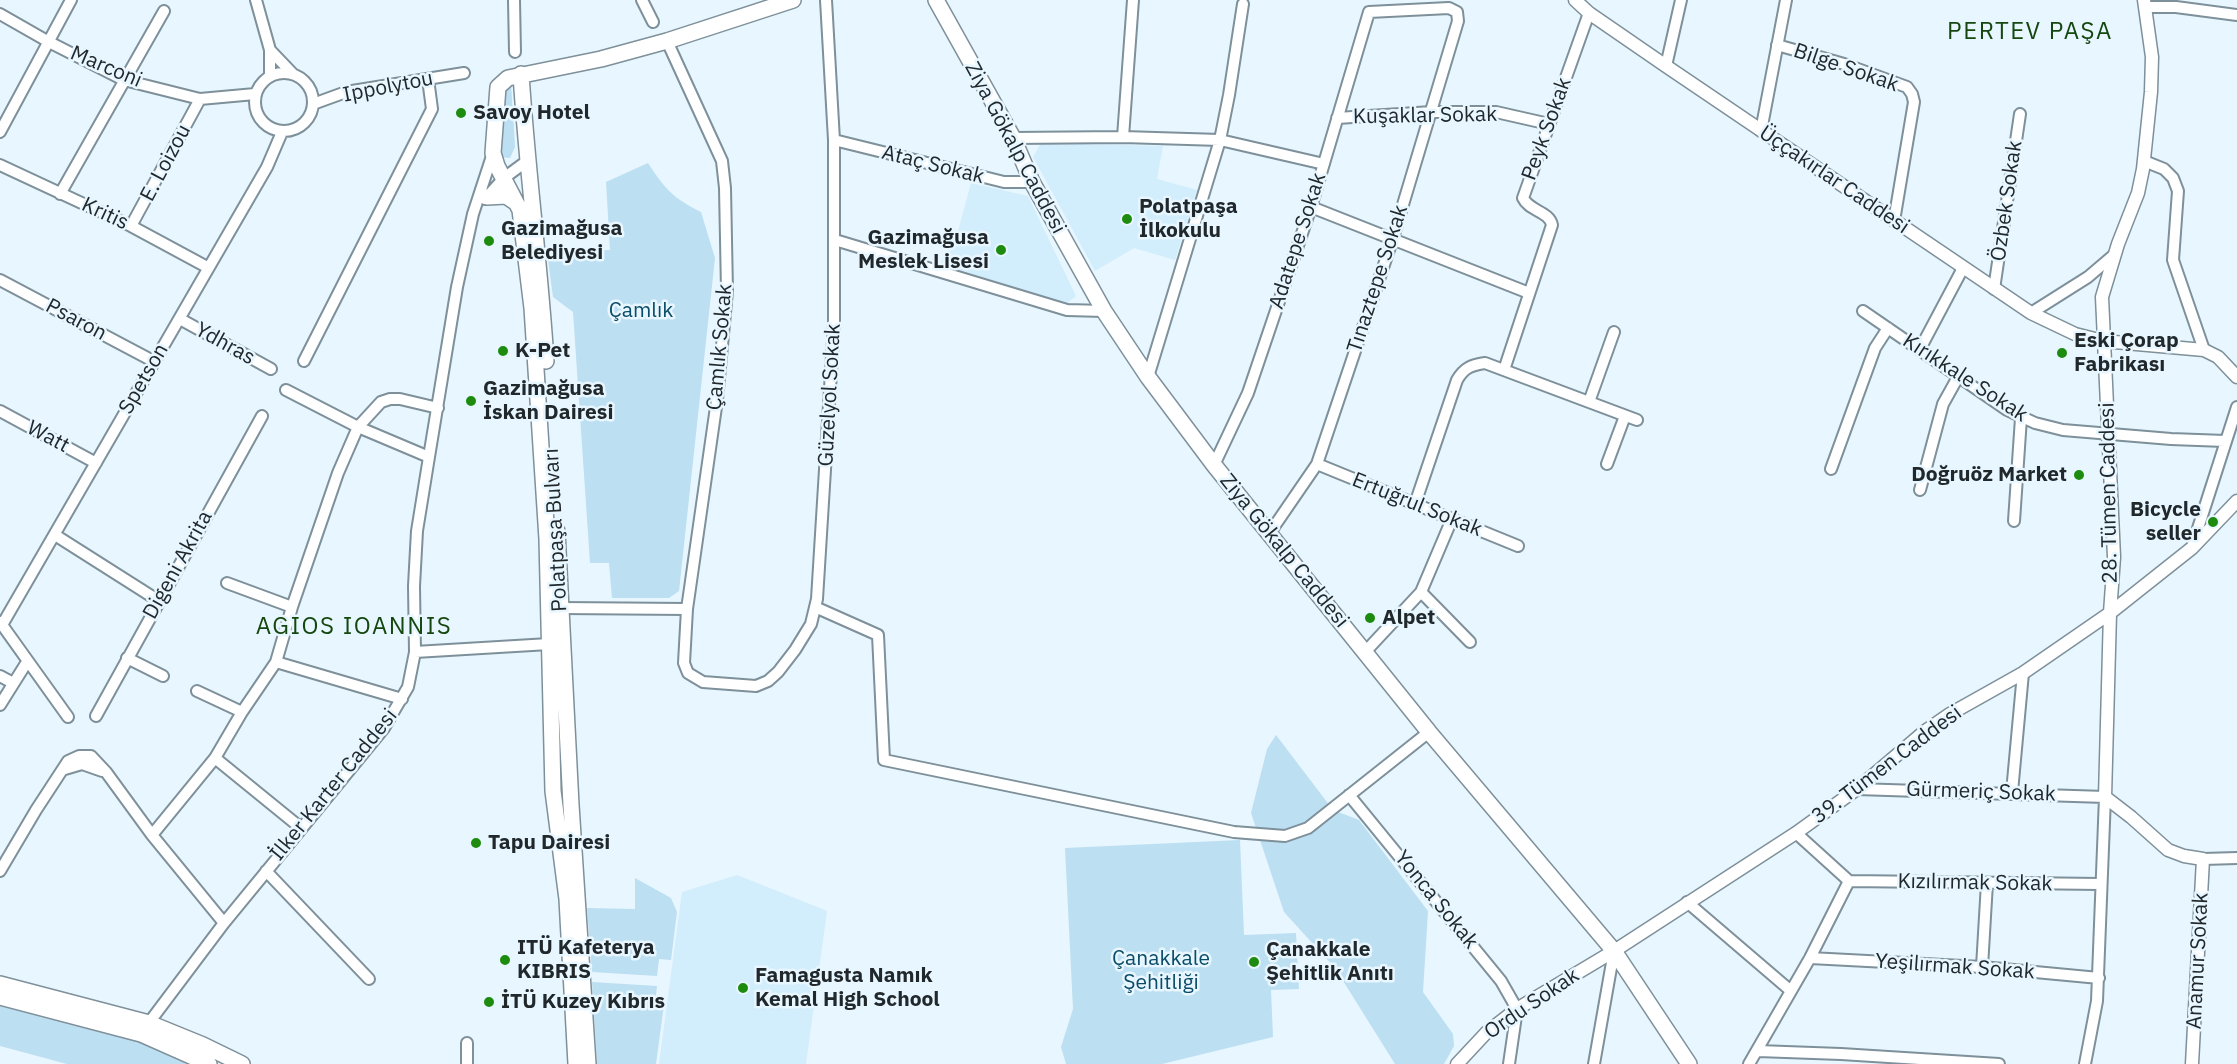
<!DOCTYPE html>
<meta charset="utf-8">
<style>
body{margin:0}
canvas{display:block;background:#e7f6ff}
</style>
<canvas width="2237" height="1064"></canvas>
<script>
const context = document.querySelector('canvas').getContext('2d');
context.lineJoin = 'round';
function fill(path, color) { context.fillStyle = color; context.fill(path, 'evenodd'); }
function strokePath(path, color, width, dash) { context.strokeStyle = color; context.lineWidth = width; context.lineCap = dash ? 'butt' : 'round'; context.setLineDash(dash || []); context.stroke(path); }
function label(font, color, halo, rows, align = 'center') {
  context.font = font + ' "IBM Plex Sans",sans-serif'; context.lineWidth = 5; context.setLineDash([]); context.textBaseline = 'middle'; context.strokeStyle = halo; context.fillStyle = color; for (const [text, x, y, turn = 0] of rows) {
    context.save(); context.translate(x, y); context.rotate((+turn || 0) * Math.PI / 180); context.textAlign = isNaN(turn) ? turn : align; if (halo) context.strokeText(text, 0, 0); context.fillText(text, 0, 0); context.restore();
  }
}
fill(new Path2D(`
 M 1041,143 L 1163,146 L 1157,179 L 1197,190 L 1175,260 L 1134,248 L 1095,271 L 1033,157 Z
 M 971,183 L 1028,196 L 1076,296 L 1066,304 L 940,264 L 957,235 Z
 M 737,875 L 827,911 L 806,1064 L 659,1064 L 682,892 Z`), '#d2edfc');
fill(new Path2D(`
 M 511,83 L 515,147 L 510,158 L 500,157 L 502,92 Z
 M 648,163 C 665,189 673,198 701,212 L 715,258 L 679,591 L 669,598 L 612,598 L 609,563 L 590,563 L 573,312 L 553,297 L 547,252 L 610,250 L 606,182 Z
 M 1276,735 L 1333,810 L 1359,820 L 1428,911 L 1423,992 L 1453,1034 L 1454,1046 L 1444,1064 L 1395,1064 L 1335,968 L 1284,912 L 1251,813 L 1267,749 Z
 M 1240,840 L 1244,935 L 1296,933 L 1299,989 L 1271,990 L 1273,1037 L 1162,1064 L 1066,1064 L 1061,1047 L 1073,1009 L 1065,848 Z
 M 635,878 L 671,898 L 677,912 L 671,960 L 659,959 L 657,976 L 592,972 L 587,908 L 635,909 Z
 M 592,982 L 657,986 L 655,1004 L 664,1005 L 656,1064 L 597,1064 Z
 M 0,1003 L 139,1039 L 194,1064 L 67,1064 L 0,1046 Z`), '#bddff2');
const minor = new Path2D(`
 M 256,0 L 270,50 L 270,76
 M 514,0 L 515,52
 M 642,0 L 653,22
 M 2146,7 L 2176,7 L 2237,15
 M 0,14 L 49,42 L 124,80 L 200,99 L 255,94
 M 667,41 L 722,161 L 725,188 L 727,291 L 717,400 L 687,609 L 684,663 L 688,673 L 703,682 L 756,686 L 768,681 L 778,672 L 795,650 L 811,624 L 817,599 L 834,324 L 834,140 L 826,0
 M 1777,45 L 1844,64 L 1907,87 L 1912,94 L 1914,102 L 1894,221
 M 270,50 L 292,73
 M 1666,66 L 1681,0
 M255 102a29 29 0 1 1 58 0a29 29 0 1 1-58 0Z
 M 313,104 L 346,92 L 464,73
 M 1337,118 L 1432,112 L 1496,112 L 1549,124
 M 1761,131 L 1786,0
 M 0,132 L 71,0
 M 1123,137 L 1133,0
 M 1013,138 L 1123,137 L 1220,140 L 1324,164
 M 834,140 L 1004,182 L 1032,182
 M 2144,161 L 2164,169 L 2173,178 L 2178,191 L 2173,260 L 2204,350
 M 0,165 L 131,226 L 207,267
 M 60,194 L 164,11
 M 485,199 L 504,178 L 527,161
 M 1311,207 L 1529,293
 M 131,226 L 200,99
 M 835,240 L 1067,310 L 1104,311
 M 0,280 L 153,361
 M 1994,289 L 2020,114
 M 1863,311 L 2007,410 L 2035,423 L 2063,430 L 2171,439 L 2225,441
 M 2031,313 L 2088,277 L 2115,254
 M 180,319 L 271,369
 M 1920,349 L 1963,268
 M 304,361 L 432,109 L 428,79
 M 1504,370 L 1552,225 C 1549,211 1529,211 1523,198 L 1589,13
 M 1148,377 L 1220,140 L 1229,95 L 1243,4
 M 286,390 L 358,427 L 429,457
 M 1589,402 L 1614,332
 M 0,411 L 96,463
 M 1317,464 L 1518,546
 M 1607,464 L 1625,416
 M 1214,465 L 1248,393 L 1311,207 L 1369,12 L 1449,8 L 1457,12 L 1458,21 L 1393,238 L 1317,464 L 1269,534
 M 1831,469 L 1875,348 L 1888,328
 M 1920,490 L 1943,404 L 1958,377
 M 1415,504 L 1457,380 C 1464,368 1471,365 1485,363 L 1637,420
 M 2014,521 L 2021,418
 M 55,535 L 159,601
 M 2192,547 L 2237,407
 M 227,583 L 292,607
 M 1421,592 L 1470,642
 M 815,607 L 878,635 L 884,760 L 1234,832 L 1285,836 L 1308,828 L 1429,732
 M 560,608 L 687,609
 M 0,622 L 68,717
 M 2,625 L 267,167 L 282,132
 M 1366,651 L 1421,592 L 1452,519
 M 415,652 L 549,644
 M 127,658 L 163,676
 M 276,662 L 292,607 L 338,473 L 358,427 L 381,402 L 390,399 L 400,399 L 438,408
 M 0,676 L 13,683
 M 197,691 L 242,712
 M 0,705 L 27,662
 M 96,716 L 262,416
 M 215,758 L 301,828
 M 65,769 L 82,764 L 102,771
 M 1857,789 L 2105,797 L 2097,1001 L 2085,1064
 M 2012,792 L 2023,673
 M 1349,795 L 1501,981 L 1517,1009 L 1509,1064
 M 1796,833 L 1849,881
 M 152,835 L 215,758 L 242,712 L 276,662 L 402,699
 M 2203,859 L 2237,858
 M 0,871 L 36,810 L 68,761 L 79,756 L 91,756 L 106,772 L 152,835 L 224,923
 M 266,871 L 369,979
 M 1849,881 L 2101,884
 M 1687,902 L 1791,991
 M 1810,958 L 1982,967 L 2099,978
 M 1982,967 L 1987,883
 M 145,1028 L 224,923 L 384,728 L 408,687 L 415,652 L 414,586 L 417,531 L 429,457 L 457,287 L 473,214 L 493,153
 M 1758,1051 L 1841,1054 L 1999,1064
 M 467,1064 L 467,1043
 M 1594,1064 L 1614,951
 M 1749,1064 L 1810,958 L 1849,881`);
const tertiary = new Path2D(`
 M 1575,0 L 1589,13 L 1666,66 L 2031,313 L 2075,334 L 2103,341 L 2204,350 L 2218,357 L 2237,377
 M 2144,0 L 2152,57 L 2151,92 L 2143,169 L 2138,193 L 2118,244 L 2102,297 L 2114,557 L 2110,613 L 2105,797 L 2131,817 L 2168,850 L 2184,856 L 2203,859 L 2192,1064
 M 1457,1064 L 1486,1033 L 1517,1009 L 1614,951 L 1796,833 L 1857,789 L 1924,732 L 1950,714 L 2023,673 L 2110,613 L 2192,548 L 2237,501`);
const secondary = new Path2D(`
 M 936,0 L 1013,138 L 1032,182 L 1104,311 L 1148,377 L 1214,465 L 1429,732 L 1614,951 L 1689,1064
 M 521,74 C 527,170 540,265 546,361
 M 487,197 L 506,196 L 515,202
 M 557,531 L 571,805 L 588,1064
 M 0,984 L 149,1023 L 203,1045 L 242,1064
 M 0,997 L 141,1034 L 209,1064
 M 576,1064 L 567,899 L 553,791 L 547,539 L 532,308 L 520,210 L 497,166 L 493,153 L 498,87 L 508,78 L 601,59 L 667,41 L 793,0`);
strokePath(minor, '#7e909a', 14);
strokePath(tertiary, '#7e909a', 15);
strokePath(secondary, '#7e909a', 18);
strokePath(minor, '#fff', 10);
strokePath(tertiary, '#fff', 12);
strokePath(secondary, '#fff', 15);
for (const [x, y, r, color] of [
 [461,113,6,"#1d8c0e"],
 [1127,219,6,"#1d8c0e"],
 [489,241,6,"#1d8c0e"],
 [1001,250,6,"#1d8c0e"],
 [503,351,6,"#1d8c0e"],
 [2062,353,6,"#1d8c0e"],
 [471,401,6,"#1d8c0e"],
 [2079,475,6,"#1d8c0e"],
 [2213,522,6,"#1d8c0e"],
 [1370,618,6,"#1d8c0e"],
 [476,843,6,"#1d8c0e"],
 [505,960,6,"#1d8c0e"],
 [1254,962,6,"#1d8c0e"],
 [743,988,6,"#1d8c0e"],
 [489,1002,6,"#1d8c0e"]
]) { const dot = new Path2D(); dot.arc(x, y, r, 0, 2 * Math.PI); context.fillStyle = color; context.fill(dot); strokePath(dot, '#e7f6ff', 2); }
label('21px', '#21282c', '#e7f6ff', [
 ["Marconi",106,67,23],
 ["Bilge Sokak",1846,68,19],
 ["Ippolytou",388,87,-11],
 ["Kuşaklar Sokak",1425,116,-1],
 ["Peyk Sokak",1547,129,-70],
 ["Ziya Gökalp Caddesi",1015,148,62],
 ["E. Loizou",166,163,-62],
 ["Ataç Sokak",933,165,14],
 ["Üççakırlar Caddesi",1834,180,34],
 ["Özbek Sokak",2007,201,-82],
 ["Kritis",105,214,25],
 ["Adatepe Sokak",1298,241,-72],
 ["Tınaztepe Sokak",1378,279,-72],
 ["Psaron",76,320,28],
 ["Ydhras",225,344,29],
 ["Çamlık Sokak",720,347,-85],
 ["Kırıkkale Sokak",1965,378,33],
 ["Spetson",144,379,-60],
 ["Güzelyol Sokak",830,395,-87],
 ["Watt",48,437,28],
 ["28. Tümen Caddesi",2109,493,-91],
 ["Ertuğrul Sokak",1417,505,22],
 ["Polatpaşa Bulvarı",556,530,-93],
 ["Ziya Gökalp Caddesi",1284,551,51],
 ["Digeni Akrita",178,565,-61],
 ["39. Tümen Caddesi",1887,765,-37],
 ["İlker Karter Caddesi",334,785,-51],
 ["Gürmeriç Sokak",1981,792,2],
 ["Kızılırmak Sokak",1975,883,1],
 ["Yonca Sokak",1436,900,51],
 ["Anamur Sokak",2198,961,-87],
 ["Yeşilırmak Sokak",1955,967,4],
 ["Ordu Sokak",1532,1004,-34]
]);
label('bold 21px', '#21282c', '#e7f6ff', [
 ["Savoy Hotel",473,113],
 ["Polatpaşa",1139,207],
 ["İlkokulu",1139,231],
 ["Gazimağusa",501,229],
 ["Belediyesi",501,253],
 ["Gazimağusa",989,238,"right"],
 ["Meslek Lisesi",989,262,"right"],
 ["Eski Çorap",2074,341],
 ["Fabrikası",2074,365],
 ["K-Pet",515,351],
 ["Gazimağusa",483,389],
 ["İskan Dairesi",483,413],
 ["Doğruöz Market",2067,475,"right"],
 ["Bicycle",2201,510,"right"],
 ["seller",2201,534,"right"],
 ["Alpet",1382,618],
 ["Tapu Dairesi",488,843],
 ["ITÜ Kafeterya",517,948],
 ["KIBRIS",517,972],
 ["Çanakkale",1266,950],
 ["Şehitlik Anıtı",1266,974],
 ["Famagusta Namık",755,976],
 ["Kemal High School",755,1000],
 ["İTÜ Kuzey Kıbrıs",501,1002]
], 'left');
label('21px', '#0b4c68', '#e7f6ff', [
 ["Çamlık",641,311],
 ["Çanakkale",1161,959],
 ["Şehitliği",1161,983]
]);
context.letterSpacing = '1.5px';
label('24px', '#15470f', '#e7f6ff', [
 ["PERTEV PAŞA",2030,32],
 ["AGIOS IOANNIS",354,627]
]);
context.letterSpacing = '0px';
</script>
